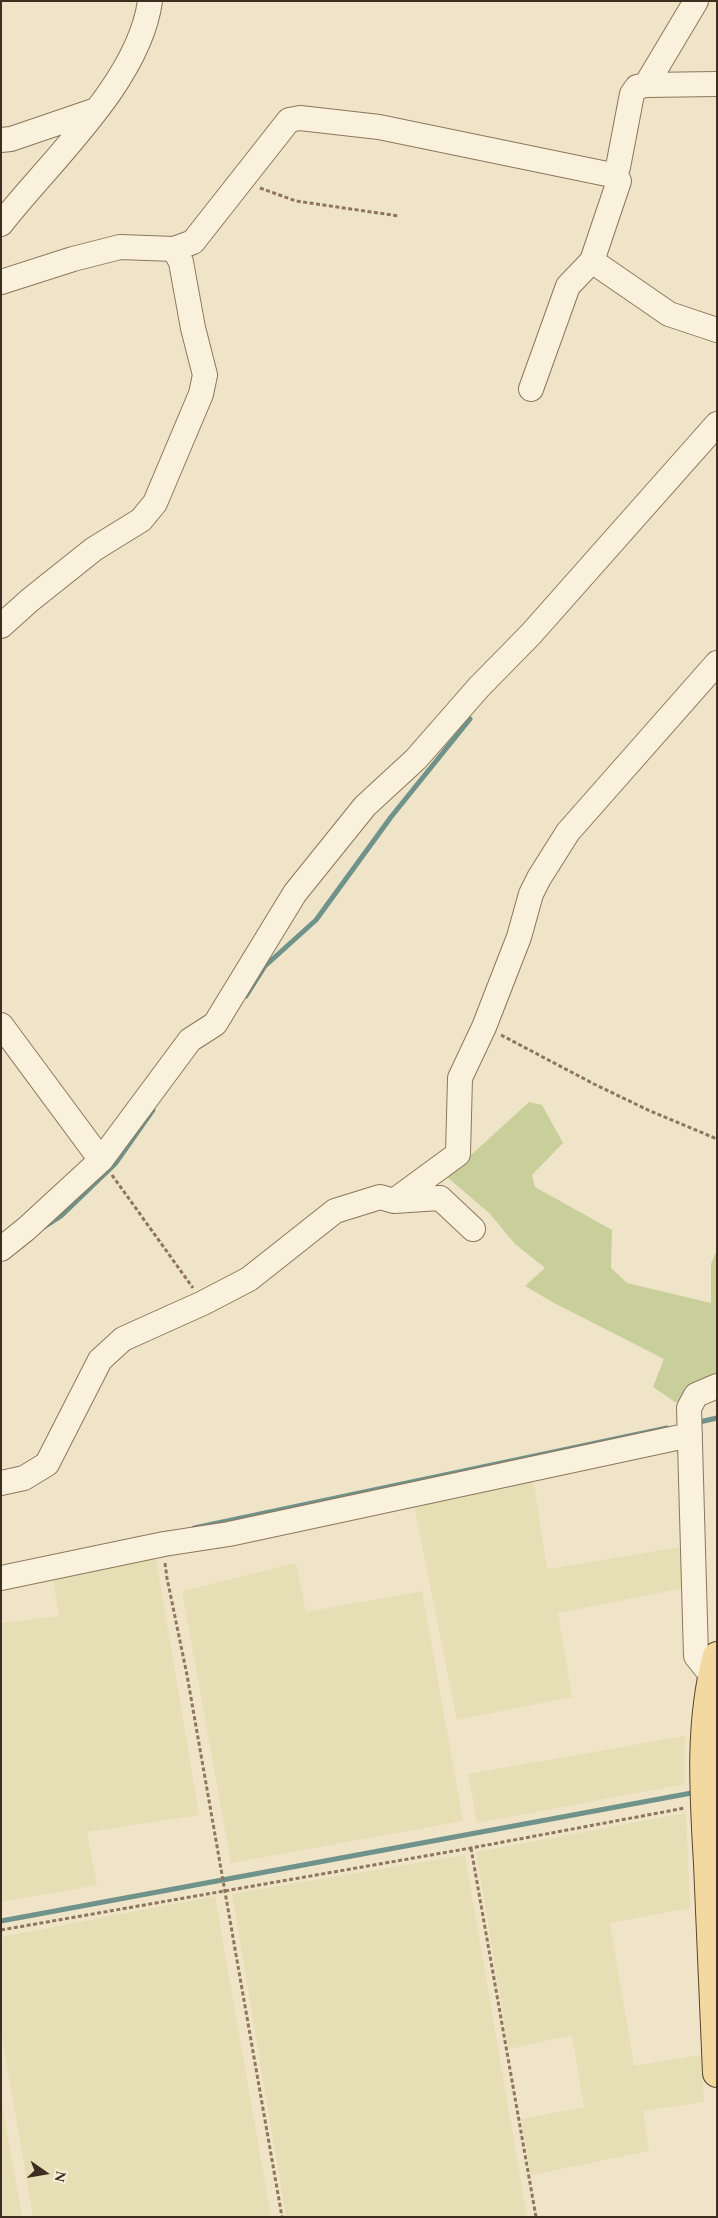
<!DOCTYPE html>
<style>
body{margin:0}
#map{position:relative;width:718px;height:2218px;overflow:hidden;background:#f0e4c8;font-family:Spectral,serif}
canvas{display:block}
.frame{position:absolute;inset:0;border:2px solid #3d2e20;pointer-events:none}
.north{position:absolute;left:20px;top:2148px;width:50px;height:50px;-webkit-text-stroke:4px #f7eed8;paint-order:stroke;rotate:103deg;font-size:14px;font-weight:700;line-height:20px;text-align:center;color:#3d2e20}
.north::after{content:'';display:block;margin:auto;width:18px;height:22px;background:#3d2e20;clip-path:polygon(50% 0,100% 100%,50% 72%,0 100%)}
</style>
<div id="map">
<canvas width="718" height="2218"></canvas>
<div class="frame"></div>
<div class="north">N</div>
</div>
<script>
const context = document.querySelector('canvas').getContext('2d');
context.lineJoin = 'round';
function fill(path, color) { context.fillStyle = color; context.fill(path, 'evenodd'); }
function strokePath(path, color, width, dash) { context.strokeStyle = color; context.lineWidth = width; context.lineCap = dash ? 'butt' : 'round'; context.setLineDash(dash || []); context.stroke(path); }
fill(new Path2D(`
 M 533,1477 L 547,1569 L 686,1546 L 688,1587 L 558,1613 L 572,1697 L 457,1720 L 413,1500 Z
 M 156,1559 L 199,1815 L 87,1832 L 97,1885 L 1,1902 L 1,1623 L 59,1616 L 53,1578 Z
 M 296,1563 L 306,1612 L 422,1591 L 463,1821 L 231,1863 L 182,1591 Z
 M 685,1736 L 685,1784 L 477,1823 L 468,1774 Z
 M 686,1813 L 690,1908 L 610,1923 L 634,2066 L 701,2055 L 704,2102 L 643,2111 L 649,2151 L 531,2175 L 521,2119 L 584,2107 L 572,2035 L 509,2049 L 476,1852 Z
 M 465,1855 L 527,2217 L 286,2217 L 232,1894 Z
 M 215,1896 L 271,2217 L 33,2217 L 1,2031 L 1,1937 Z
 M 1,2098 L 22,2217 L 1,2217 Z`), '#e6deb5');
fill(new Path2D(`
 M 529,1102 L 542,1105 L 563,1143 L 532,1175 L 535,1187 L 612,1230 L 611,1268 L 627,1283 L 711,1303 L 711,1264 L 717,1249 L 717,1396 L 675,1402 L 653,1387 L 664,1359 L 554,1303 L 525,1286 L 545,1268 L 515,1244 L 489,1213 L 447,1177 Z`), '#c9cf9b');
strokePath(new Path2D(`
 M 246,996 L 265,966 L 316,920 L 391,817 L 470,719
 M 44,1227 L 61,1216 L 115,1164 L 153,1110
 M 695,1423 L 717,1418
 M 194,1528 L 667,1428
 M 1,1921 L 697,1792`), '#6f938a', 5);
const minor = new Path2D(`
 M 646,85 L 696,1
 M 1,140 L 11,139 L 96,110
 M 613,172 L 619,181 L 592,261 L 669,314 L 717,330
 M 1,224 C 50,161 139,82 150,1
 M 1,282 L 73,259 L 120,247 L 174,249 L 193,242 L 289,120 L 300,118 L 379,127 L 607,174 L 613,172 L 618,167 L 632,94 L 637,87 L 646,85 L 717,84
 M 531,389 L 568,286 L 592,261
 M 1,626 L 30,600 L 94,549 L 141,520 L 155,503 L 201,394 L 205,375 L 193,328 L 181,262 L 174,249
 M 1,1025 L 101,1160
 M 394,1201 L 458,1154 L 460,1078 L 484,1027 L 519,937 L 531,894 L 539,878 L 568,832 L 717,663
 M 1,1249 L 26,1229 L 101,1160 L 190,1040 L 215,1024 L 295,893 L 365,806 L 416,759 L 479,687 L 531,634 L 717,424
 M 1,1483 L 24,1478 L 47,1464 L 100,1360 L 123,1339 L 203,1303 L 249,1279 L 335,1211 L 380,1197 L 394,1201 L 440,1198 L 473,1229
 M 1,1578 L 164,1544 L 229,1534 L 690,1435
 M 712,1676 L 696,1656 L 689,1408 L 696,1395 L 717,1386`);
const major = new Path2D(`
 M 717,1656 C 699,1724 704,1794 708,1864 C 711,1933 714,2003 717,2073`);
strokePath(minor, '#8d765c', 26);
strokePath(major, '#5b4430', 30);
strokePath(new Path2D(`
 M 260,188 L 296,201 L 399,216
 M 501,1035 L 594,1084 L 648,1110 L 717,1139
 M 112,1175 L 193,1288
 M 165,1563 L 167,1578 L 187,1675 L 282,2217
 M 471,1848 L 536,2217
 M 1,1930 L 471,1848 L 685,1808`), '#8d765c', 3, [4, 2.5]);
strokePath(minor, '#faf1dc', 24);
strokePath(major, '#f3d9a0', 28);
</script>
